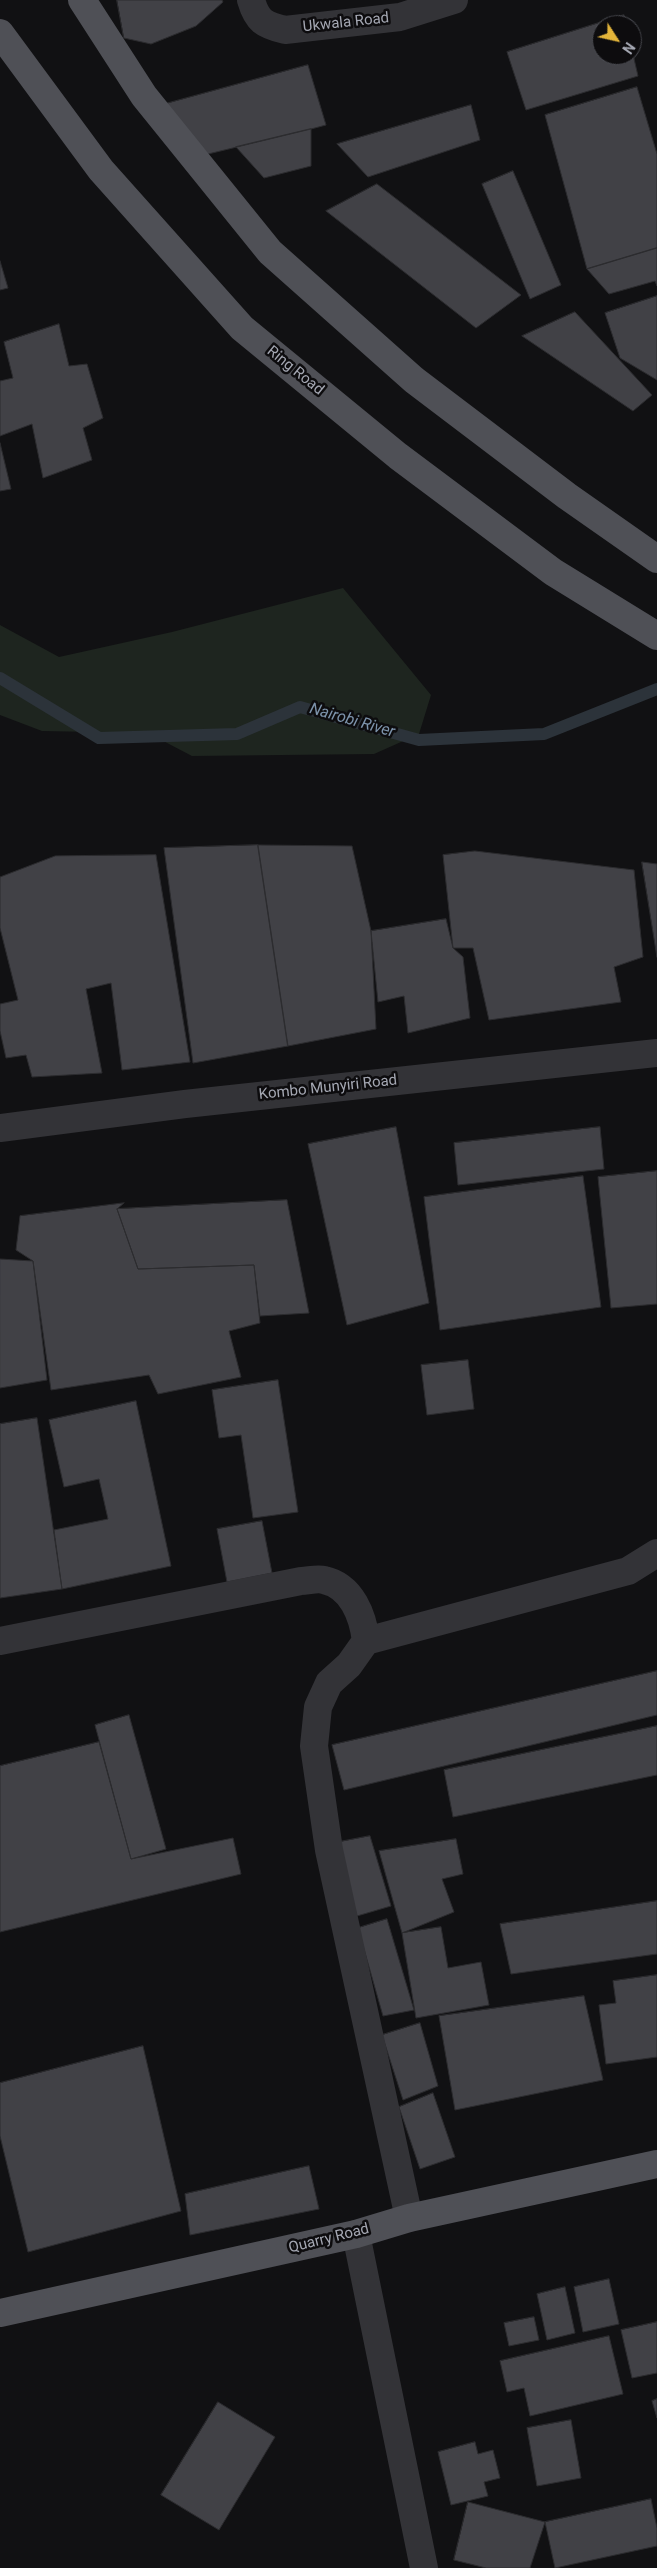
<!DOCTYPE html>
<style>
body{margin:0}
#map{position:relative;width:657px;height:2568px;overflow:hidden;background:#111113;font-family:Roboto,sans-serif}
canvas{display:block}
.north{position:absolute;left:592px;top:15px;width:50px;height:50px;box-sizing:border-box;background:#0d0c0e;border:1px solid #494a50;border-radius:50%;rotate:125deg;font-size:14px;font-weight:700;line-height:20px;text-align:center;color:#a4a7b2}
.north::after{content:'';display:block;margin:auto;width:18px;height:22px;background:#e2b43a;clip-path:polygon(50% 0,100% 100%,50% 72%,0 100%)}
</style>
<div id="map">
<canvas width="657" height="2568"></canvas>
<div class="north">N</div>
</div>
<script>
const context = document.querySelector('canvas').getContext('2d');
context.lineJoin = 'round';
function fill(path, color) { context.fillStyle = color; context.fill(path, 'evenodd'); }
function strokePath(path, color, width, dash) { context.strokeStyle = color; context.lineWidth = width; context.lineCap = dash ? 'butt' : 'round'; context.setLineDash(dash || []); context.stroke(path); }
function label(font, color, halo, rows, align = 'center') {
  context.font = font + ' Roboto,sans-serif'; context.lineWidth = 5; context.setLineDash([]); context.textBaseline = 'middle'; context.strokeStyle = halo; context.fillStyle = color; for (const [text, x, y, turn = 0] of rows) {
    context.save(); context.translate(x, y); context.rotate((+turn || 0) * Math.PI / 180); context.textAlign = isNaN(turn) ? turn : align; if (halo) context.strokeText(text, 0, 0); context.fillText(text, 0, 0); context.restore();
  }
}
fill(new Path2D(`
 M 343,588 L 431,695 L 419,734 L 374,754 L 192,756 L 148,733 L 42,731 L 0,715 L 0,625 L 59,657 L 172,632 Z`), '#1e251f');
strokePath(new Path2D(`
 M 0,678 L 99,738 L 237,734 L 300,707 L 419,740 L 544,734 L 657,689`), '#2c333a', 12);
const building = new Path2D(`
 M 117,0 L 222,0 L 223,2 L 196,26 L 151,44 L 124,38 Z
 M 624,15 L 626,25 L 602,25 L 602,55 L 632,55 L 632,50 L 638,76 L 526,110 L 507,52 Z
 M 308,65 L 326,125 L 311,129 L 208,154 L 165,104 Z
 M 637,87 L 657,154 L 657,248 L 587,269 L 545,115 Z
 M 471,105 L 480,140 L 368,177 L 337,144 Z
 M 311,129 L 311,166 L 264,178 L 236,147 Z
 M 513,171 L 561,285 L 530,299 L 482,184 Z
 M 377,184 L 521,295 L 476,328 L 326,211 Z
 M 657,248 L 657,286 L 655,281 L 609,294 L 587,269 Z
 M 0,261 L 8,288 L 0,290 Z
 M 657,296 L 657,380 L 620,358 L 605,313 Z
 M 575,312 L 652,395 L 633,411 L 522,336 Z
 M 59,324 L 69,366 L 87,364 L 103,418 L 83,428 L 92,460 L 43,478 L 32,424 L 0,436 L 0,381 L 13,378 L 4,342 Z
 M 0,443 L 11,489 L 0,491 Z
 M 258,845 L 288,1046 L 193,1063 L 164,848 Z
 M 258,845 L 352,846 L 371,931 L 376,1029 L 288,1046 Z
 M 475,851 L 634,870 L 643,957 L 614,967 L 621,1002 L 489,1020 L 473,948 L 453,948 L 443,855 Z
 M 156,855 L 190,1062 L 122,1070 L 111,983 L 86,989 L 102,1073 L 32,1077 L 26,1055 L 6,1058 L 0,1031 L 0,1004 L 18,1000 L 0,928 L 0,877 L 55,856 Z
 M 642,862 L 657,864 L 657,957 Z
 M 446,919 L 453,948 L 463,957 L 470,1018 L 408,1033 L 404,996 L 378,1002 L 371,931 Z
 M 396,1127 L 429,1303 L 347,1325 L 308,1144 Z
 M 600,1127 L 604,1169 L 458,1185 L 454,1143 Z
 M 657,1171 L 657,1304 L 611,1308 L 598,1177 Z
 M 583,1176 L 601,1307 L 440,1330 L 424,1197 Z
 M 287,1200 L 309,1313 L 260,1316 L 254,1265 L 138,1269 L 117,1209 Z
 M 124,1203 L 117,1209 L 138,1269 L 254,1265 L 260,1323 L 229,1331 L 241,1377 L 158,1394 L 149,1375 L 51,1390 L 33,1261 L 16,1250 L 20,1216 Z
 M 0,1259 L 33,1261 L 47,1380 L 0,1388 Z
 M 468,1360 L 474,1409 L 427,1415 L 421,1365 Z
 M 278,1380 L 298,1512 L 253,1518 L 241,1435 L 219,1438 L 212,1390 Z
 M 136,1401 L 171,1566 L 62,1589 L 54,1530 L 108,1519 L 99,1479 L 64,1487 L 49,1420 Z
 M 37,1418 L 62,1589 L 0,1598 L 0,1424 Z
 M 262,1521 L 272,1573 L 227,1582 L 217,1529 Z
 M 657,1671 L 657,1715 L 344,1790 L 332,1745 Z
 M 129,1715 L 166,1849 L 131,1859 L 95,1725 Z
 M 657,1726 L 657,1775 L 453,1817 L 444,1770 Z
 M 99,1742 L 131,1859 L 233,1838 L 241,1874 L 0,1932 L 0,1766 Z
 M 370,1836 L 391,1906 L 357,1916 L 334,1843 Z
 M 456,1839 L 463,1874 L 442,1879 L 454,1912 L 402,1933 L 379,1851 Z
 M 657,1901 L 657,1954 L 511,1974 L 500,1924 Z
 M 387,1919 L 414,2010 L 383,2016 L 358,1928 Z
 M 441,1927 L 448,1968 L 481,1962 L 489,2005 L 416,2018 L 402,1933 Z
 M 657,1975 L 657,2057 L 606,2064 L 599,2005 L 616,2003 L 613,1981 Z
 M 584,1996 L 603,2080 L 455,2110 L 439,2016 Z
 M 420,2023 L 438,2086 L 403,2100 L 382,2035 Z
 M 143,2046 L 181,2211 L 28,2252 L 0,2136 L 0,2083 Z
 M 433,2093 L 455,2157 L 420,2169 L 399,2107 Z
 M 309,2166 L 319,2209 L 190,2235 L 185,2194 Z
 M 609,2279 L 619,2324 L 583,2332 L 574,2287 Z
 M 565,2287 L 575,2333 L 547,2340 L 537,2294 Z
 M 534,2317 L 539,2340 L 509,2346 L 504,2323 Z
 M 657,2322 L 657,2373 L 632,2378 L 621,2330 Z
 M 609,2336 L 623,2394 L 530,2416 L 524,2388 L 507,2392 L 500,2361 Z
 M 657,2399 L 657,2418 L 652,2401 Z
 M 218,2402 L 275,2437 L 219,2530 L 161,2495 Z
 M 571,2420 L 581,2478 L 537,2486 L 527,2428 Z
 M 475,2442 L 478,2454 L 493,2450 L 500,2478 L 484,2482 L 488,2496 L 451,2505 L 438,2452 Z
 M 651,2499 L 657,2528 L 657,2546 L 555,2568 L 545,2522 Z
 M 468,2502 L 545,2522 L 530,2568 L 486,2568 L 454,2560 Z`);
fill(building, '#414146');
strokePath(building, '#2c2c2f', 1);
strokePath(new Path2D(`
 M 251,0 C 257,21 264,25 285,30 L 400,17 L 454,0
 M 0,1128 L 185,1104 L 657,1053
 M 0,1641 L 301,1581 C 308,1581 317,1578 324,1580 C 352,1586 363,1616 366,1641
 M 409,2218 L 329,1850 L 314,1746 L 318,1707 L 329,1683 L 349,1665 L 366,1641 L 628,1571 L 657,1553
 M 356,2234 L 424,2568`), '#333337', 28);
strokePath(new Path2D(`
 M 82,0 L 144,96 L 270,252 L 414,380 L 567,496 L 657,559
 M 0,33 L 101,170 L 242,328 L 398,456 L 553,572 L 657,636
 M 0,2313 L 356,2234 L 409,2218 L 657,2164`), '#4f5056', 28);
label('15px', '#a4a7b2', '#0d0c0e', [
 ["Ukwala Road",346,23,-6],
 ["Ring Road",295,371,39],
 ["Kombo Munyiri Road",328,1088,-6],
 ["Quarry Road",329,2239,-14]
]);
label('italic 16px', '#7d93ab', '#0d0c0e', [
 ["Nairobi River",352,721,16]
]);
</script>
